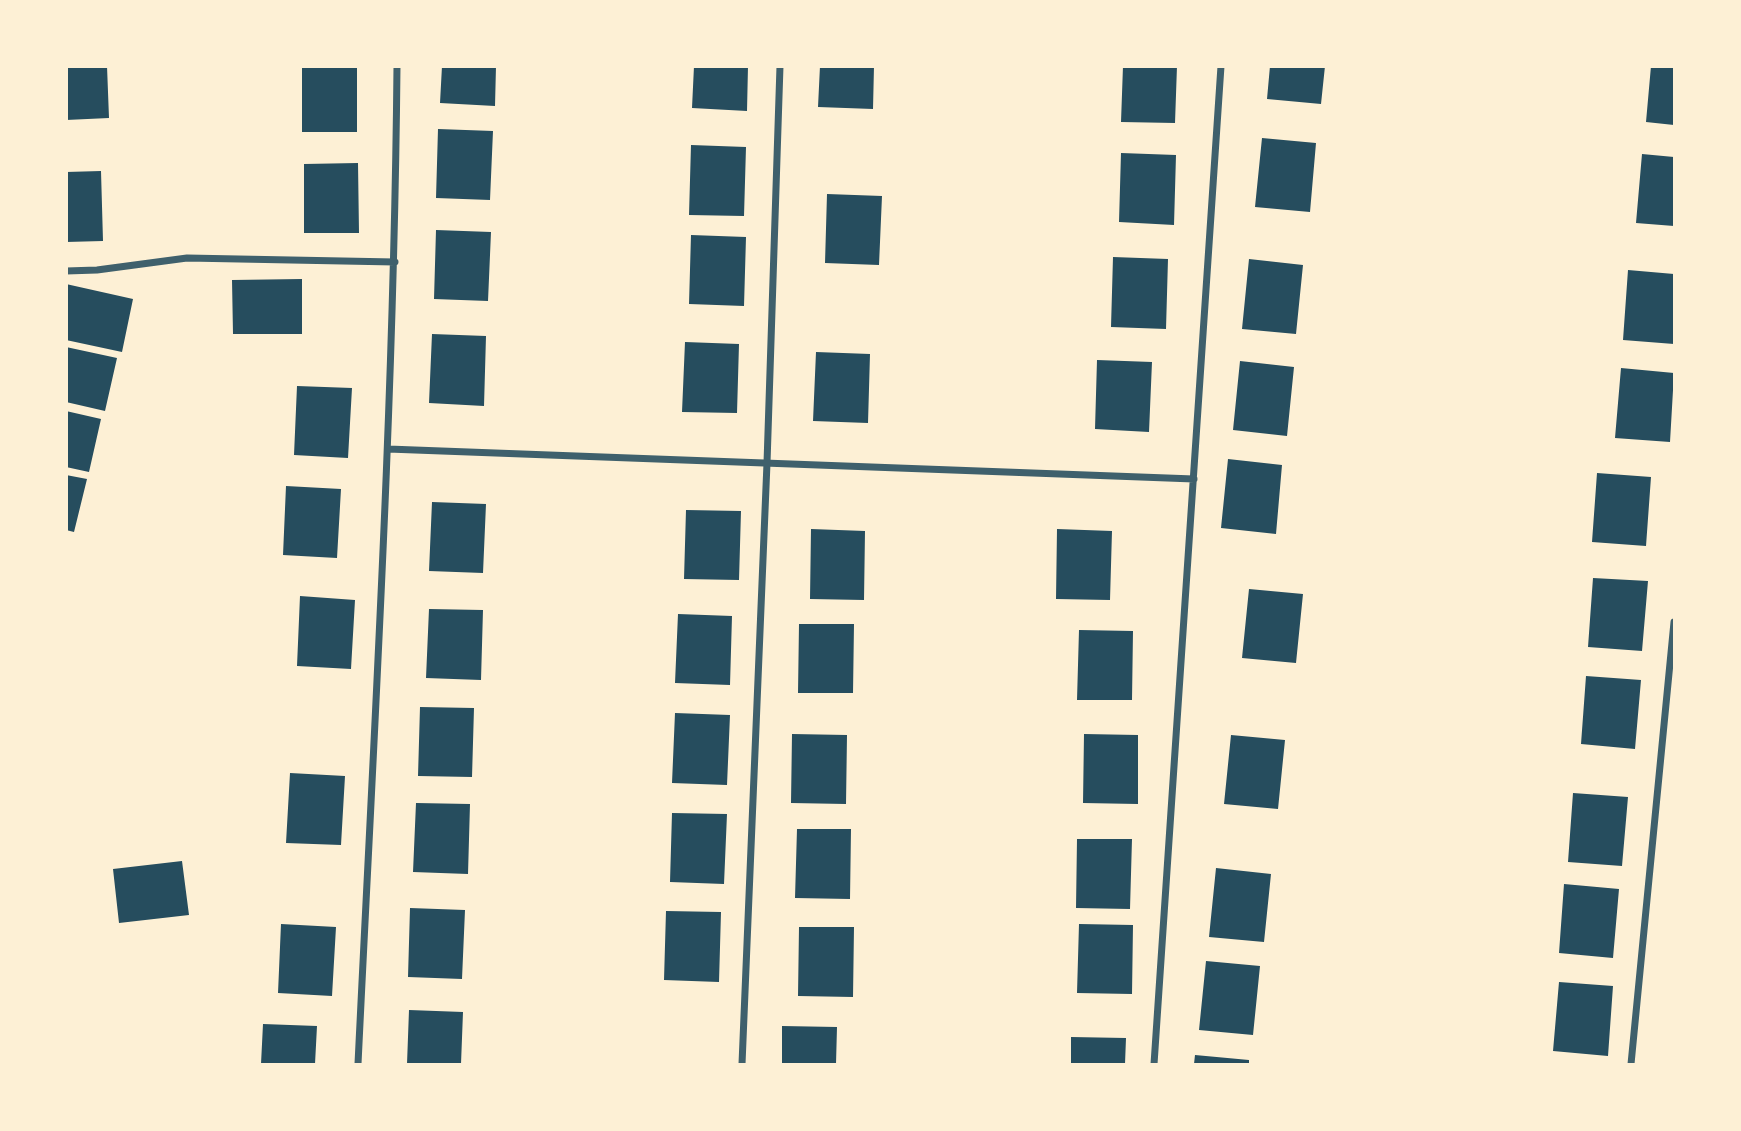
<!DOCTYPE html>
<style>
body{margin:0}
#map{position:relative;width:1741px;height:1131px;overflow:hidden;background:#fdf0d5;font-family:"Alegreya Sans",sans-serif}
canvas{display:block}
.frame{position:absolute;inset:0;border:68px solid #fdf0d5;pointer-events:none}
</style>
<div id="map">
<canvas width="1741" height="1131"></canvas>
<div class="frame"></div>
</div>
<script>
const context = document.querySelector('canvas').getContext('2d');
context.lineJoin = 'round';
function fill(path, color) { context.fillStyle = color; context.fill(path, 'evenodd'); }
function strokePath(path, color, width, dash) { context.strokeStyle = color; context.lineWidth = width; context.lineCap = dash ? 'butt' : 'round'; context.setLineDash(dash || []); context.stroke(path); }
fill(new Path2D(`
 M 66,66 L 107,66 L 109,118 L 66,120 Z
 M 302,66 L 357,66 L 357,132 L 302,132 Z
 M 442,66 L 496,66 L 495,106 L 440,103 Z
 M 694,66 L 748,66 L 747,111 L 692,108 Z
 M 820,66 L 874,66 L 873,109 L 818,107 Z
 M 1123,66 L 1177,66 L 1175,123 L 1121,122 Z
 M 1270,66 L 1325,66 L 1321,104 L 1267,99 Z
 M 1651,66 L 1674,66 L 1674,125 L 1646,122 Z
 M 438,129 L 493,131 L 490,200 L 436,198 Z
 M 1262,138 L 1316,143 L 1310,212 L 1255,207 Z
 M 691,145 L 746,147 L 744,216 L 689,215 Z
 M 1121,153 L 1176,155 L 1174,225 L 1119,222 Z
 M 1642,154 L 1674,157 L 1674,226 L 1636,223 Z
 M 358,163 L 359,233 L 304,233 L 304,164 Z
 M 101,171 L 103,241 L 66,242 L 66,172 Z
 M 827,194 L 882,196 L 879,265 L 825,263 Z
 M 436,230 L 491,232 L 488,301 L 434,299 Z
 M 691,235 L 746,237 L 744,306 L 689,304 Z
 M 1113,257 L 1168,259 L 1166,329 L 1111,327 Z
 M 1249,259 L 1303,265 L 1296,334 L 1242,329 Z
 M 1628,270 L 1674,274 L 1674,344 L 1623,340 Z
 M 302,279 L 302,334 L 233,334 L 232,280 Z
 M 66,284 L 133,299 L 122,352 L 66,340 Z
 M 432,334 L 486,336 L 484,406 L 429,403 Z
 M 685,342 L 739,344 L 737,413 L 682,412 Z
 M 66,347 L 117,358 L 105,411 L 66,402 Z
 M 816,352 L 870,354 L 868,423 L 813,421 Z
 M 1097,360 L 1152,362 L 1149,432 L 1095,429 Z
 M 1240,361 L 1294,367 L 1287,436 L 1233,430 Z
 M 1621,368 L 1674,373 L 1670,442 L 1615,438 Z
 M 297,386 L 352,388 L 348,458 L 294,455 Z
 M 66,411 L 101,419 L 89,472 L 66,467 Z
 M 1228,459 L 1282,465 L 1276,534 L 1221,528 Z
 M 1597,473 L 1651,477 L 1646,546 L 1592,542 Z
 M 66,475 L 87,479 L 74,532 L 66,530 Z
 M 286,486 L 341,489 L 337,558 L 283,555 Z
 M 432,502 L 486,504 L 483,573 L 429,571 Z
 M 686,510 L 741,511 L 739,580 L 684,579 Z
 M 811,529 L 865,531 L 864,600 L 810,599 Z
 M 1057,529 L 1112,531 L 1110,600 L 1056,599 Z
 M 1593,578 L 1648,581 L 1642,651 L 1588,647 Z
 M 1249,589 L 1303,594 L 1296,663 L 1242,658 Z
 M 300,596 L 355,600 L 351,669 L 297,666 Z
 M 429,609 L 483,610 L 481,680 L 426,678 Z
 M 678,614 L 732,616 L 730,685 L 675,683 Z
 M 799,624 L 854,624 L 853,693 L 798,693 Z
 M 1079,630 L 1133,631 L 1132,700 L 1077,700 Z
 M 1586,676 L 1641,680 L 1635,749 L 1581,744 Z
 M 420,707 L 474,708 L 472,777 L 418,776 Z
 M 675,713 L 730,715 L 727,785 L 672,783 Z
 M 792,734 L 847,735 L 846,804 L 791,803 Z
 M 1084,734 L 1138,735 L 1138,804 L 1083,803 Z
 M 1231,735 L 1285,740 L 1278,809 L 1224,804 Z
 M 290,773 L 345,776 L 341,845 L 286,843 Z
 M 1573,793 L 1628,797 L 1622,866 L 1568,862 Z
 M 416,803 L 470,804 L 468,874 L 413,872 Z
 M 672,813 L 727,814 L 724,884 L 670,882 Z
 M 797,829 L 851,829 L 850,899 L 795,898 Z
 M 1077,839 L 1132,839 L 1130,909 L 1076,908 Z
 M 182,861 L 189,915 L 119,923 L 113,869 Z
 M 1216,868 L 1271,874 L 1264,942 L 1209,937 Z
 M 1564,884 L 1619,889 L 1613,958 L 1559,953 Z
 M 410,908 L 465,910 L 462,979 L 408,977 Z
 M 666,911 L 721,912 L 719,982 L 664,980 Z
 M 281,924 L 336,927 L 332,996 L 278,993 Z
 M 1079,924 L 1133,925 L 1132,994 L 1077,993 Z
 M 799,927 L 854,927 L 853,997 L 798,996 Z
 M 1206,961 L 1260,966 L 1253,1035 L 1199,1030 Z
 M 1559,982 L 1613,986 L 1608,1056 L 1553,1051 Z
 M 409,1010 L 463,1012 L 461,1064 L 407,1064 Z
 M 263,1024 L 317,1026 L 315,1064 L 261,1064 Z
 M 782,1026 L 837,1027 L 836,1064 L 782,1064 Z
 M 1071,1037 L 1126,1038 L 1125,1064 L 1071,1064 Z
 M 1195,1055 L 1249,1060 L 1249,1064 L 1194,1064 Z`), '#264d5e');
strokePath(new Path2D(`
 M 66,271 L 97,270 L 187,258 L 395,262
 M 388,449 L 1194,479
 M 358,1064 C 374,732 394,400 397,66
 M 742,1064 L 767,463 L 780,66
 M 1154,1064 L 1221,66
 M 1631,1064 L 1674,622`), '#3f606c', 7);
</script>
